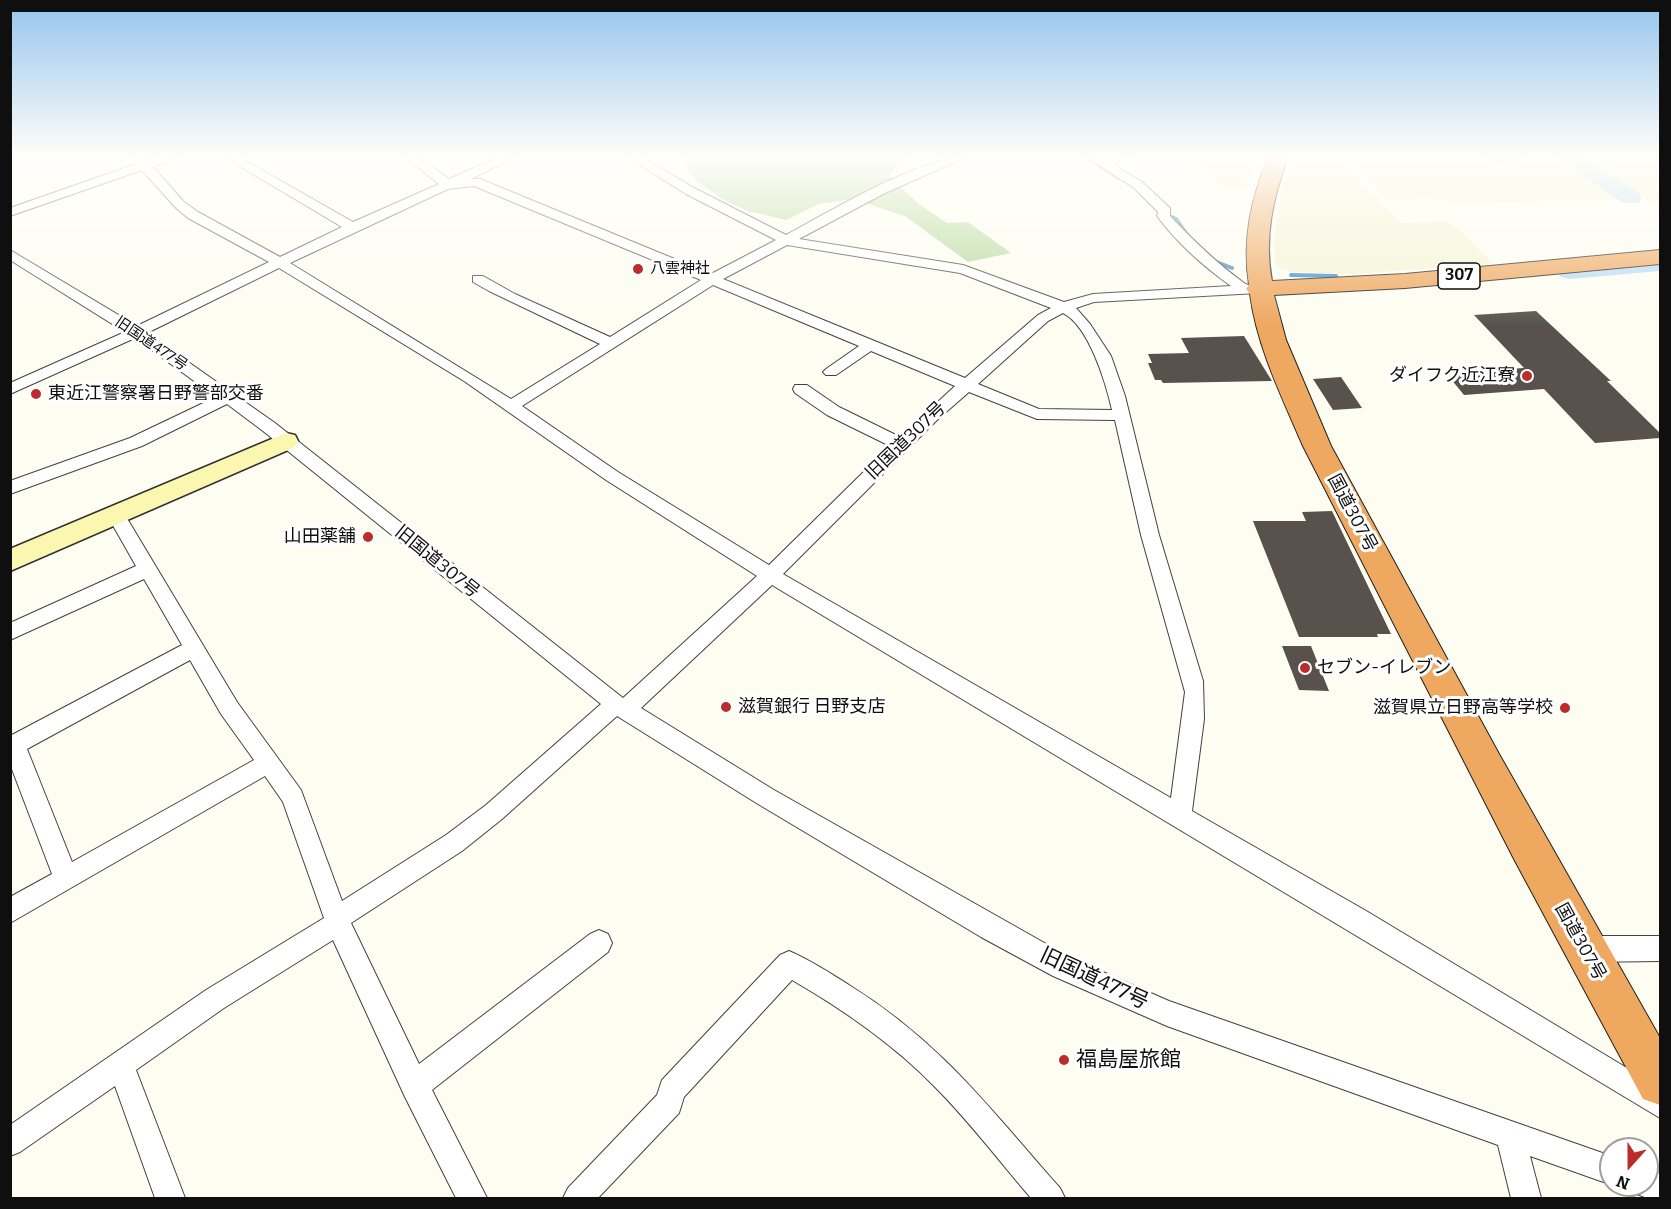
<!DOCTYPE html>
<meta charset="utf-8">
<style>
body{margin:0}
#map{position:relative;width:1671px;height:1209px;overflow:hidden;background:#fefdf2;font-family:Bitter,serif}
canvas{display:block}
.frame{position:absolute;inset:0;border:12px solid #0f0f0f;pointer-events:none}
.north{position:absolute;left:1599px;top:1137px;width:60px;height:60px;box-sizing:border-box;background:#fff;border:2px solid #9f9f9f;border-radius:50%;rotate:201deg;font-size:16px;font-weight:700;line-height:24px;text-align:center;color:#0f0f0f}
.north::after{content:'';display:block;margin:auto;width:21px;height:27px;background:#bb2c2c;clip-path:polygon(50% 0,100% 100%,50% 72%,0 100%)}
</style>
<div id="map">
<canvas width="1671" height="1209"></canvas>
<div class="frame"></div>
<div class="north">N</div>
</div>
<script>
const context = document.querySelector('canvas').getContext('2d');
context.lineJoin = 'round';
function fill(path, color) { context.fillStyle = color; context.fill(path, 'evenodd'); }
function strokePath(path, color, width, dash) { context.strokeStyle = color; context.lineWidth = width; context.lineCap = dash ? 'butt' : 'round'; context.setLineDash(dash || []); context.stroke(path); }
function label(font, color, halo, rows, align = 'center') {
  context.font = font + ' Bitter,"Noto Sans JP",serif'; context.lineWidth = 6; context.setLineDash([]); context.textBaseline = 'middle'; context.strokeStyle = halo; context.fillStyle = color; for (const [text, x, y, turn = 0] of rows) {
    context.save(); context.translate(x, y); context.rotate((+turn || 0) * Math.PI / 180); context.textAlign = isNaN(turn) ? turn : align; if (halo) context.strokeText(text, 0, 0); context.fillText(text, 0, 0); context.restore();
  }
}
fill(new Path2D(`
 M 1188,157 L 1259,157 L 1245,187 L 1225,189 Z
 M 1309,157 L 1337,157 L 1402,223 L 1448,221 L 1464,233 L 1493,264 L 1355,274 L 1292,272 L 1279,268 L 1275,262 L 1275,232 L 1282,188 L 1293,160 Z
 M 1346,157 L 1485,157 L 1494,163 L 1537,157 L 1560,157 L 1626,199 L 1463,203 L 1426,197 L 1393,201 L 1388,199 Z
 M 1570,157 L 1660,157 L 1660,208 L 1636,194 L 1631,195 Z`), '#f4f3d3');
fill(new Path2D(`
 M 686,157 L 911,157 L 895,168 L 889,177 L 919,204 L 947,223 L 968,222 L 1011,253 L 968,262 L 905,216 L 853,199 L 819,204 L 786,220 L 748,211 L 722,199 L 698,182 L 688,170 Z`), '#b5d99c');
strokePath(new Path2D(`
 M 1087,157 L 1119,178
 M 1488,157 L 1494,161 L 1521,157
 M 1165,214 L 1176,219 L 1187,235
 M 1214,261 L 1232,268
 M 1291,275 L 1336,276`), '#428dc9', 4);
fill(new Path2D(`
 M 1556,157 L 1581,157 L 1639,193 L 1642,198 L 1639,203 L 1623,203 Z
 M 1660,257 L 1660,271 L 1570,279 L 1561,277 L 1558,272 L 1561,267 L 1570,265 Z`), '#b9dbf4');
fill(new Path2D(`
 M 1536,311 L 1611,381 L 1607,381 L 1660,433 L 1660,438 L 1595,443 L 1544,389 L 1464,395 L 1446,373 L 1524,368 L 1474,315 Z
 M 1244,336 L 1272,381 L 1163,383 L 1161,380 L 1155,380 L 1148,363 L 1152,363 L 1148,354 L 1189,353 L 1181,338 Z
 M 1341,377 L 1362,408 L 1333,410 L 1313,379 Z
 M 1332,511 L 1391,634 L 1377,634 L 1378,637 L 1299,637 L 1253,521 L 1306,521 L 1302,512 Z
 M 1282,646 L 1311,646 L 1329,691 L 1299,690 Z`), '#58514c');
const street = new Path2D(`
 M 131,157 L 144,157 L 147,161 L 160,157 L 179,157 L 153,167 L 184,202 L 198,212 L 280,257 L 342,227 L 224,157 L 239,157 L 353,222 L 439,184 L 405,157 L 419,157 L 449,179 L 499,157 L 515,157 L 471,179 L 480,179 L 711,274 L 776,240 L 686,194 L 627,157 L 642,157 L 694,188 L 786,235 C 829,212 920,157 966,157 L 883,194 L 799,239 L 963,265 L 1064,302 L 1093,294 L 1231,286 C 1204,267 1177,243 1157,216 L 1158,212 L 1134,188 L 1087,157 L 1133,157 L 1113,164 L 1142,182 L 1170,208 L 1170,216 L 1174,220 C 1196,243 1218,264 1244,283 C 1251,288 1259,282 1265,289 L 1258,293 L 1094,302 L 1076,308 L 1090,324 L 1111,356 L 1125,396 L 1159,535 L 1203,681 L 1204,719 L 1192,811 L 1368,912 L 1660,1088 L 1660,1118 L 772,585 L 641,708 L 774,790 L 1071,958 L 1169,1001 L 1611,1156 L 1612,1185 L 1530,1156 L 1541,1198 L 1511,1198 L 1498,1145 L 1167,1026 L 1053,976 L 981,937 L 758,804 L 617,716 L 502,819 L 462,851 L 351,923 L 419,1064 L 590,934 L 599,930 L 608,934 L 612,943 L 608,952 L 432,1090 L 487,1198 L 456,1198 L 405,1097 L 333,940 L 224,1008 L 136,1070 L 185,1198 L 155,1198 L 115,1086 L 20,1152 L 10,1156 L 10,1125 L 206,990 L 324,918 L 283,802 L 265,776 L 10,923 L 10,897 L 52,874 L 10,764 L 10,736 L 182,645 L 144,579 L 10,640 L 10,623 L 136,566 L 107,515 L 110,510 L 122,510 L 237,702 L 301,790 L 342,901 L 446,835 L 486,805 L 601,704 L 263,431 L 227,404 L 142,446 L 10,494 L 10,481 L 130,438 L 216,397 L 135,338 L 10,394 L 10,383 L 125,332 L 10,260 L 10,250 L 137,326 L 269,262 L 188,218 L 176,208 L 142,170 L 10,216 L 10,208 L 136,164 ZM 474,186 L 701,280 L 610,337 L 515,294 L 483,276 L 473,276 L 473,282 L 489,291 L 600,344 L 511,399 L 290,263 L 448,189 ZM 787,245 L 960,273 L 1051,308 L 1038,315 L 965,378 L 723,279 ZM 279,268 L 464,381 L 606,480 L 757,576 L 623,698 L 275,423 L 147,333 ZM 713,285 L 859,346 L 826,369 L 823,372 L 826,375 L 836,375 L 871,351 L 955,386 L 900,437 L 839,407 L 807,385 L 795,385 L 793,389 L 795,393 L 827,415 L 890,446 L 769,565 L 618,472 L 522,406 ZM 1063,313 C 1089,326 1106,383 1112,410 L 1039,409 L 978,384 L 1048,321 ZM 969,392 L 1037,419 L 1115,420 L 1141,535 L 1185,692 L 1171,798 L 783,574 L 937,420 ZM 190,660 L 221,714 L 254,760 L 72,862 L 27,749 Z
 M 1585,936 L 1660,936 L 1660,961 L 1585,962 L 1576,958 L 1572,949 L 1576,940 Z
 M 789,951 C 810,960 830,973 849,985 C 941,1042 990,1109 1060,1188 L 1065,1198 L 1031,1198 C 999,1161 970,1122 935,1087 C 893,1044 844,1010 792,980 L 684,1097 L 679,1113 L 598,1198 L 563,1198 L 568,1188 L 657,1095 L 662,1080 L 780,955 Z
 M 1647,1169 L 1660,1173 L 1660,1198 L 1647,1198 L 1637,1194 L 1633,1185 L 1647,1185 Z`);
const secondary = new Path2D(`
 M 286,433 L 295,435 L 298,441 L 295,447 L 10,571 L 10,549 Z`);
const highway = new Path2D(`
 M 1268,157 L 1288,157 C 1273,198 1264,237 1272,281 L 1405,274 L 1660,250 L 1660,264 L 1405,288 L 1274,295 L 1286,340 L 1331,446 L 1499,754 L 1660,1038 L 1660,1105 L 1643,1099 L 1514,859 L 1303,446 C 1282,397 1257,347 1250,294 L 1246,289 L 1249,285 C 1242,239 1251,200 1268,157 Z`);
strokePath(street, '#424242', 2);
strokePath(secondary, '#313131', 3);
strokePath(highway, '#202020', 2);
fill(street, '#fff');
fill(secondary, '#fcf7b0');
fill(highway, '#efa860');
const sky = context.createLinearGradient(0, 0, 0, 326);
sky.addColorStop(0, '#95c4ed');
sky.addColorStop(0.48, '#fffef9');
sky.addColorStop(1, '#fffef900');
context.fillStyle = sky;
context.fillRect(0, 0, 1671, 326);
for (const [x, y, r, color] of [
 [638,269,6,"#bb2c2c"],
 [1527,376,6,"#bb2c2c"],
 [36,394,6,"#bb2c2c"],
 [368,537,6,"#bb2c2c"],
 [1305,668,6,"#bb2c2c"],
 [726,707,6,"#bb2c2c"],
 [1565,708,6,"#bb2c2c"],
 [1064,1060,6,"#bb2c2c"]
]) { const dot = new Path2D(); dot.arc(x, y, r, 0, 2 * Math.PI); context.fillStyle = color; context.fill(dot); strokePath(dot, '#fff', 2); }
label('15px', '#0f0f0f', '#fff', [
 ["八雲神社",650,269]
], 'left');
label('15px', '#0f0f0f', '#fff', [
 ["旧国道477号",151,344,34]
]);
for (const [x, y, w] of [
 [1459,276,42]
]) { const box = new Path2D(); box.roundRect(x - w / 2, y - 13, w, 26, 4.5); context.fillStyle = '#fff'; context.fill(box); strokePath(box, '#0f0f0f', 1.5); }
label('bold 16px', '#0f0f0f', null, [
 ["307",1459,276]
]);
label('18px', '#0f0f0f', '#fff', [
 ["ダイフク近江寮",1515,376],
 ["東近江警察署日野警部交番",48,394,"left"],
 ["山田薬舗",356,537],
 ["セブン-イレブン",1317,668,"left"],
 ["滋賀銀行 日野支店",738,707,"left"],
 ["滋賀県立日野高等学校",1553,708]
], 'right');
label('18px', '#0f0f0f', '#fff', [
 ["旧国道307号",906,441,-44],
 ["国道307号",1352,513,62],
 ["旧国道307号",437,562,39],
 ["国道307号",1580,942,61]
]);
label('21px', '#0f0f0f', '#fff', [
 ["旧国道477号",1094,979,25]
]);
label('21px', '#0f0f0f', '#fff', [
 ["福島屋旅館",1076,1060]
], 'left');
</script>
